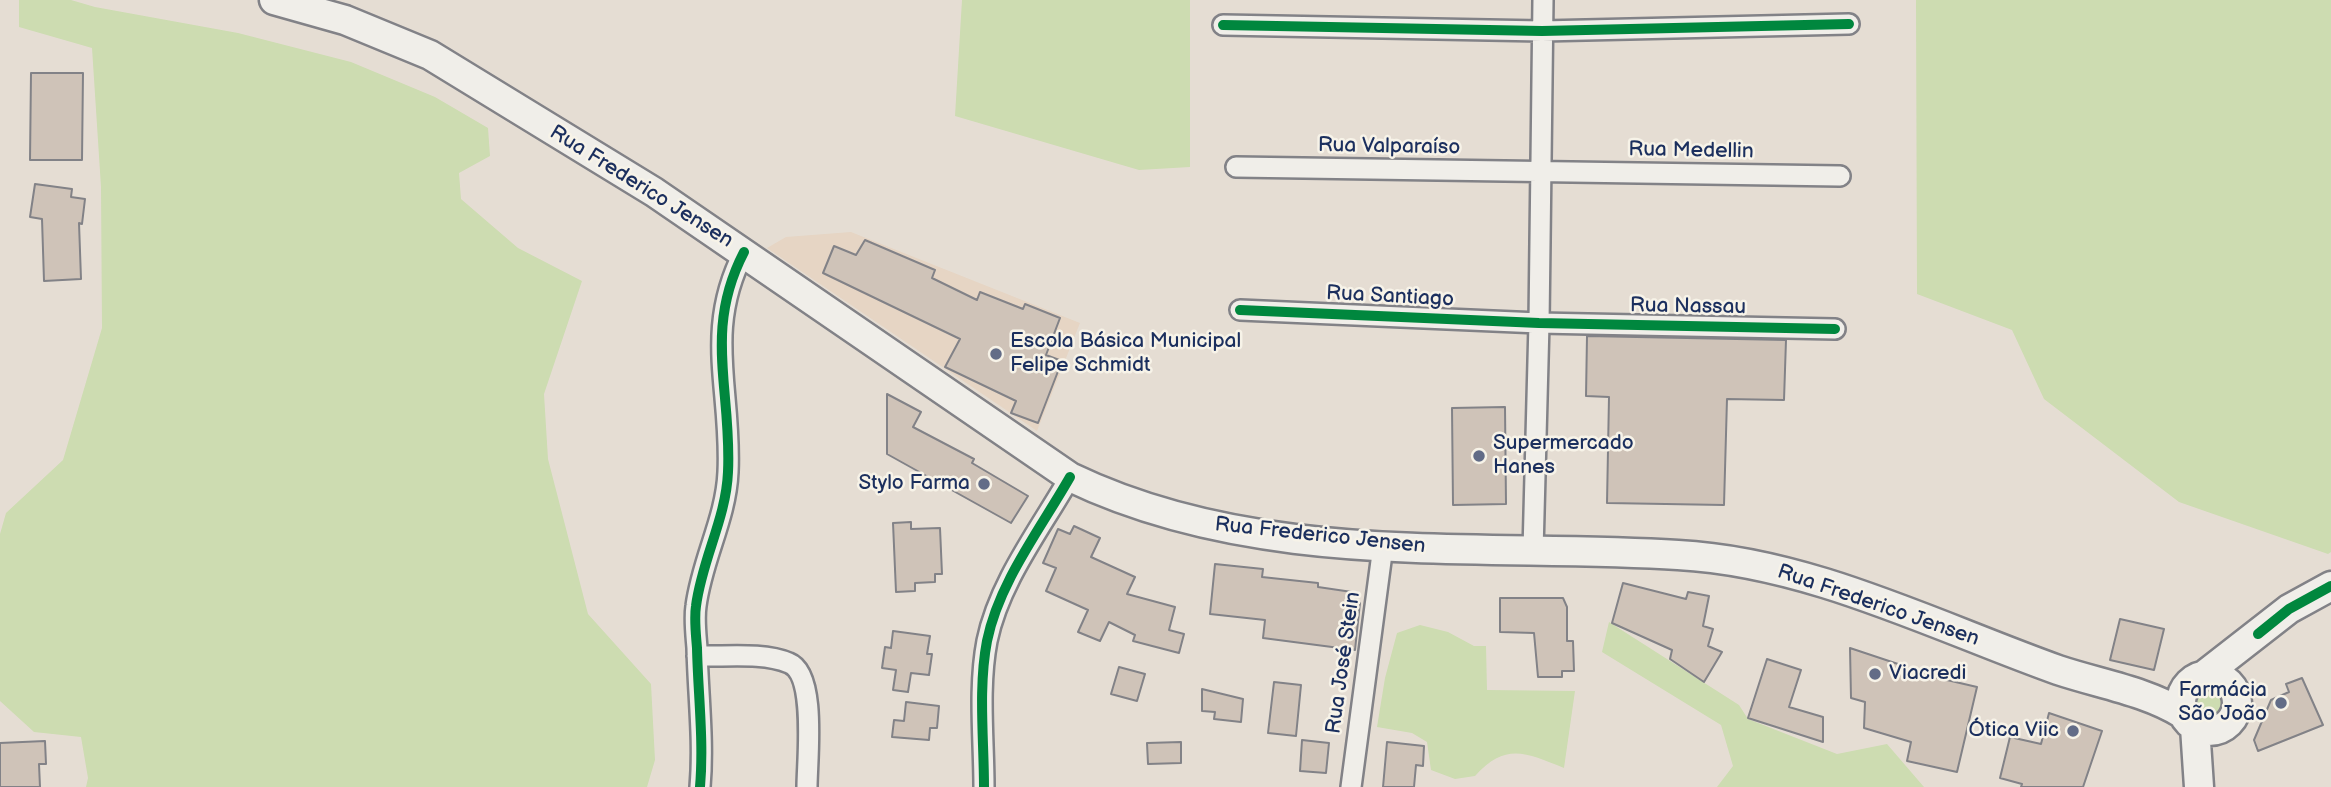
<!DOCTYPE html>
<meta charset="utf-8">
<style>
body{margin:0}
canvas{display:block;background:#e5ddd3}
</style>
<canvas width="2331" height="787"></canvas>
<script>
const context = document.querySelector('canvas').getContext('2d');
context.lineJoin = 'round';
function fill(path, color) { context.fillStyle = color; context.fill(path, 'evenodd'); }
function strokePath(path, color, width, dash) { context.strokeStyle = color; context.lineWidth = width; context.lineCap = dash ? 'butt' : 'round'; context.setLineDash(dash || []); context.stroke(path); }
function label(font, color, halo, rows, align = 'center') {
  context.font = font + ' "Balsamiq Sans",sans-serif'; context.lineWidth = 5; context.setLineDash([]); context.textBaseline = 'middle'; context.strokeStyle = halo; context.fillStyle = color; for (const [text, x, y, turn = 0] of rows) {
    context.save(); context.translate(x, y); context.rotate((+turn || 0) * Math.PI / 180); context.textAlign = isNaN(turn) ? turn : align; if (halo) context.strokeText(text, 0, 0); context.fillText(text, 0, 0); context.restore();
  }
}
fill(new Path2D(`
 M 851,232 L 1080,323 L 1037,431 L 767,248 L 786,237 Z`), '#e6d5c4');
fill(new Path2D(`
 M 19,0 L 71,0 L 95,7 L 238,33 L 351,62 L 435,97 L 488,128 L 490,156 L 459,173 L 461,199 L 518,248 L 582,281 L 544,394 L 548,459 L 588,614 L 651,684 L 655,760 L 647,787 L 86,787 L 88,778 L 81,737 L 34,732 L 0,701 L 0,534 L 6,513 L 63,460 L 102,328 L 101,187 L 92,48 L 19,27 Z
 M 962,0 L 1190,0 L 1190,167 L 1139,170 L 955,116 Z
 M 1916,0 L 2331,0 L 2331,552 L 2328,554 L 2179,502 L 2044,399 L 2012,330 L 1917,294 Z
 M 1609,622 L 1739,705 L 1748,719 L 1837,754 L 1887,744 L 1924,787 L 1717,787 L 1733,766 L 1721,725 L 1602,652 Z
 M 1420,625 L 1448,632 L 1474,646 L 1486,646 L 1487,690 L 1575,691 L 1564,768 C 1526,753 1506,742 1475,776 L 1455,779 L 1431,770 L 1427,742 L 1412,733 L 1377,727 L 1385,678 L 1397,633 Z
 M2197 703a13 13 0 1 1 26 0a13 13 0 1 1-26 0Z`), '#cddcb1');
const building = new Path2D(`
 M 31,73 L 83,73 L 82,160 L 30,160 Z
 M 35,184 L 72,189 L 71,197 L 85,199 L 82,224 L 79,223 L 81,279 L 44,281 L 42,219 L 30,217 Z
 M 865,240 L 935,270 L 932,278 L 977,300 L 980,292 L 1023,309 L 1025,304 L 1060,318 L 1046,355 L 1062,361 L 1038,423 L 1011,413 L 1016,401 L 945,367 L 960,339 L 823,273 L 834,246 L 856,255 Z
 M 1587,336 L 1786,340 L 1784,400 L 1727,399 L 1724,505 L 1607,503 L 1609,397 L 1586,396 Z
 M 887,394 L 921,412 L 913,427 L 974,459 L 972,463 L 1028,496 L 1011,523 L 887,454 Z
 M 1505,407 L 1506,504 L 1453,505 L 1452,408 Z
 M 911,522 L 911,529 L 940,528 L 942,574 L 935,574 L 935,582 L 915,583 L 915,591 L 896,592 L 893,523 Z
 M 1074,526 L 1100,538 L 1091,557 L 1135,577 L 1127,594 L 1175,607 L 1169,630 L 1184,634 L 1179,653 L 1133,641 L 1135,635 L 1109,622 L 1100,641 L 1078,632 L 1088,610 L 1046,591 L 1056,568 L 1043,563 L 1058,529 L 1070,534 Z
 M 1215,564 L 1263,569 L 1262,577 L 1318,583 L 1318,587 L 1352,592 L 1360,603 L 1355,650 L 1263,638 L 1265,620 L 1210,614 Z
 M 1623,583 L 1686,599 L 1688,592 L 1709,596 L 1703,626 L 1713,629 L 1708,646 L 1722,652 L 1704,682 L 1670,659 L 1672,650 L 1612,623 Z
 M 1500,598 L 1563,598 L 1567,607 L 1567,641 L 1573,641 L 1574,671 L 1562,671 L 1562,677 L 1538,677 L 1534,633 L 1500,632 Z
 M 2120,619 L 2164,629 L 2154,670 L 2110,660 Z
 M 893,631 L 930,636 L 927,654 L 932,654 L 929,675 L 911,673 L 908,692 L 893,690 L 896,670 L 882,668 L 885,647 L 891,648 Z
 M 1850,648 L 1904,666 L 1904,670 L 1977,687 L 1957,772 L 1907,761 L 1911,742 L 1864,728 L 1865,702 L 1851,698 Z
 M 1767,659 L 1801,670 L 1789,707 L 1823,717 L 1823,742 L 1748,718 Z
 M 1119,667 L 1145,674 L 1137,701 L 1111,694 Z
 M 2302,678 L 2323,725 L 2258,751 L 2254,740 L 2271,700 L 2289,692 L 2286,684 Z
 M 1274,682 L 1301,685 L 1296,736 L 1268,733 Z
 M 1202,689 L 1243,699 L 1241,722 L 1214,719 L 1215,712 L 1202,711 Z
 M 906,702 L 939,706 L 937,728 L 930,728 L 929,740 L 892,737 L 894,720 L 904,721 Z
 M 2049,713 L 2102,731 L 2083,787 L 2021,787 L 2022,784 L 2000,778 L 2010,737 L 2041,744 Z
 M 1302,740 L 1329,743 L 1326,773 L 1300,771 Z
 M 45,741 L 46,764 L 39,764 L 40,787 L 0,787 L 0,743 Z
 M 1181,742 L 1181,763 L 1148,764 L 1147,743 Z
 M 1387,742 L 1424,746 L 1423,766 L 1416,765 L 1414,787 L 1383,787 Z`);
fill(building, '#cfc3b8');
strokePath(building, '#828287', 2);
const minor = new Path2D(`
 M 1223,25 L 1542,31 L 1849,24
 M 1236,167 L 1840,176
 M 1240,310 L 1539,323 L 1835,329
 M 1533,551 L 1539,323 L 1543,0
 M 697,656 C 725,657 763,652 789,663 C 817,674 807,760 807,787
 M 700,787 C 704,741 698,694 697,648 C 696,635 694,619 696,606 C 702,559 726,519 728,472 C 732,390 703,331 744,252
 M 984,787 C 984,740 978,688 987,641 C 999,582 1041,528 1070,477
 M 1351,787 L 1383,546`);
const secondary = new Path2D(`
 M 274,0 L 345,20 L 430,55 L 654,192 L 1070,477 C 1259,568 1476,543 1678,555 C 1810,562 1935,626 2058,670 C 2100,684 2146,691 2183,714
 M2181 703a28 28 0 1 1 56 0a28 28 0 1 1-56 0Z
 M 2203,676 L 2289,609 L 2331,586
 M 2195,727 L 2199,787`);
strokePath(minor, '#828287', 24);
strokePath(secondary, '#828287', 33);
strokePath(minor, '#f0eee9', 19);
strokePath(secondary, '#f0eee9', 28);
strokePath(new Path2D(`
 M 1223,25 L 1542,31 L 1849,24
 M 1240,310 L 1539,323 L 1835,329
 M 2258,634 L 2289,609 L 2331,586
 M 700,787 C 704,741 698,694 697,648 C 696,635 694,619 696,606 C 702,559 726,519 728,472 C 732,390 703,331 744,252
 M 984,787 C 984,740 978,688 987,641 C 999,582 1041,528 1070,477`), '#00873e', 10);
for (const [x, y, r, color] of [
 [996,354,7,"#626c87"],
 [1479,456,7,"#626c87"],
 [984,484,7,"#626c87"],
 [1875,674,7,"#626c87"],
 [2281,703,7,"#626c87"],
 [2073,731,7,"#626c87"]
]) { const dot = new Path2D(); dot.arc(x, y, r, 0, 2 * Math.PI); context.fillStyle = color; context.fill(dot); strokePath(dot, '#f7f3e8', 2.5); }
label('21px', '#1b2f5e', '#f7f3e8', [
 ["Rua Valparaíso",1389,147,1],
 ["Rua Medellin",1691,151,1],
 ["Rua Frederico Jensen",641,187,32],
 ["Rua Santiago",1390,297,3],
 ["Rua Nassau",1688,307,1],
 ["Rua Frederico Jensen",1320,536,6],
 ["Rua Frederico Jensen",1878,606,19],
 ["Rua José Stein",1344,663,-82]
]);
label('21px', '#1b2f5e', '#f7f3e8', [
 ["Escola Básica Municipal",1010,342],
 ["Felipe Schmidt",1010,366],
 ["Supermercado",1493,444],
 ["Hanes",1493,468],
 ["Stylo Farma",970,484,"right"],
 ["Viacredi",1889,674],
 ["Farmácia",2267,691,"right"],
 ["São João",2267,715,"right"],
 ["Ótica Viic",2059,731,"right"]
], 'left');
</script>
